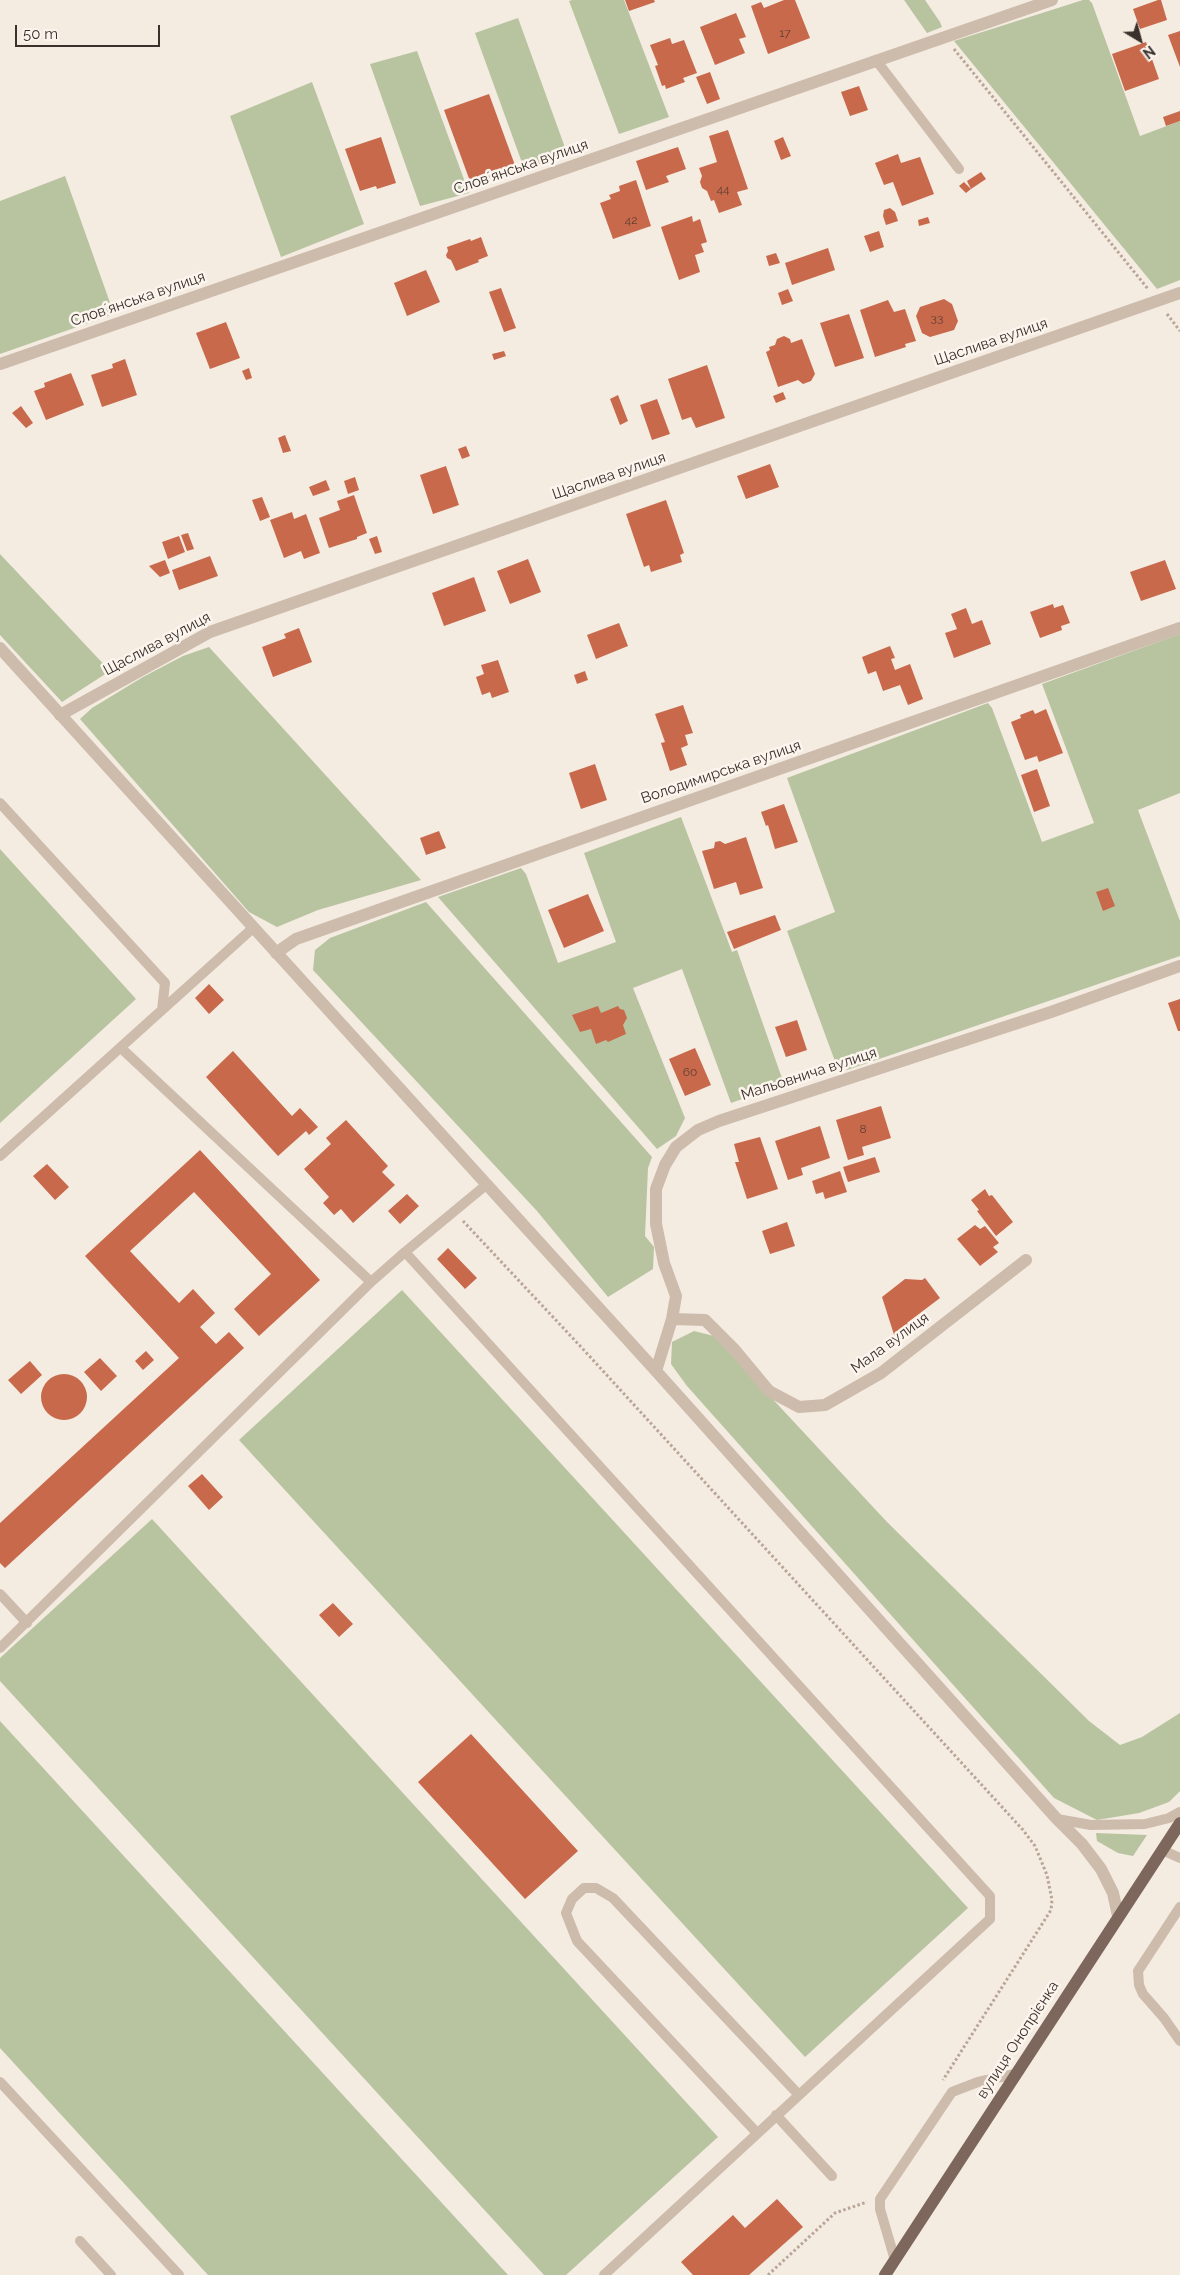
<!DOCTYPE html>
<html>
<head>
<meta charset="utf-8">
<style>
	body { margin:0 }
	#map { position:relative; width:1180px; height:2275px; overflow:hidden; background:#f4ebe1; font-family:Raleway,sans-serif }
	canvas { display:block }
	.north { position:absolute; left:1115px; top:15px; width:50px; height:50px; -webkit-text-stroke:4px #fbf5ee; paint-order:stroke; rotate:143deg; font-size:14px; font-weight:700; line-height:20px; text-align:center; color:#3b302b }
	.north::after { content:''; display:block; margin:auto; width:18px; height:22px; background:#3b302b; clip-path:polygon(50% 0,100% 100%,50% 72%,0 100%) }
	.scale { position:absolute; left:15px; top:25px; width:145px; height:22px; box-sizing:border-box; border:2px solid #3b302b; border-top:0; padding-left:6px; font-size:15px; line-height:18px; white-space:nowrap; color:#3b302b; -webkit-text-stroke:4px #fbf5ee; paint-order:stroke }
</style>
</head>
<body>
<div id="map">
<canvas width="1180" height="2275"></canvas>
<div class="north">N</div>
<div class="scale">50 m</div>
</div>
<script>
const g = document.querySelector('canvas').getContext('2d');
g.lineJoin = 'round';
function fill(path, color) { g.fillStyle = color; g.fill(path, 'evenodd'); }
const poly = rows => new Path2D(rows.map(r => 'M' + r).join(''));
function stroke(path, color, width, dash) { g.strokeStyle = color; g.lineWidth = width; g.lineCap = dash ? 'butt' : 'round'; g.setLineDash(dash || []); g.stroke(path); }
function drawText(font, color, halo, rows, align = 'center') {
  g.font = font + ' Raleway,sans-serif'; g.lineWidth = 5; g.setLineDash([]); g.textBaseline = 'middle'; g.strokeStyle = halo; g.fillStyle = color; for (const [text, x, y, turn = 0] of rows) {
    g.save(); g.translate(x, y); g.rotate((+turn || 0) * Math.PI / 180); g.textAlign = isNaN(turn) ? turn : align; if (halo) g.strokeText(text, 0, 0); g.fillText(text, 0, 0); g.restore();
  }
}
fill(poly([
	[572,0,624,0,669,117,619,134,569,1],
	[904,0,925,0,940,22,942,27,927,33],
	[1083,0,1089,0,1092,3,1140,136,1180,121,1180,280,1157,289,954,41],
	[518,18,567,153,525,171,475,33],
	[417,51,469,193,420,206,370,64],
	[312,82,364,224,281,257,230,116],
	[65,176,114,314,0,354,0,201],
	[0,554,110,671,62,702,0,635],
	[1180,634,1180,793,1138,810,1180,921,1180,956,847,1070,836,1064,787,931,835,912,787,778,988,703,992,708,1042,842,1094,823,1042,684],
	[209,647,421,880,318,910,277,927,249,912,80,719,92,708,143,677,183,656],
	[681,817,732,952,737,950,784,1084,731,1103,682,969,633,988,685,1118,676,1136,657,1149,438,897,521,868,526,874,558,963,616,942,584,853],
	[0,849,136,999,0,1123],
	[426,902,652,1157,648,1168,645,1236,654,1247,653,1269,608,1297,537,1211,313,970,315,950,330,938],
	[402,1290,968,1908,805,2057,239,1440],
	[694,1331,714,1336,887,1522,1089,1721,1120,1745,1142,1737,1180,1713,1180,1791,1169,1802,1139,1813,1097,1820,1054,1798,687,1386,671,1364,672,1342],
	[152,1519,718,2137,566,2275,544,2275,0,1681,0,1658],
	[0,1721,508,2275,208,2275,0,2048],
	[1096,1833,1147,1835,1133,1856,1118,1853,1097,1841]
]), '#b8c4a0');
fill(poly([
	[625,0,654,0,655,2,629,11],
	[784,0,795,0,810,38,768,54,751,6,761,2,764,8],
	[1158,0,1161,0,1167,20,1140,29,1133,9],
	[736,13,746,37,739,39,745,53,715,65,700,27],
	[1180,31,1180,67,1168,35],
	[670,38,672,44,684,40,697,73,683,78,685,82,666,89,665,85,662,86,655,66,658,65,650,45],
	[1146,42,1159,79,1125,91,1112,54],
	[710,72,720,99,707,104,696,77],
	[859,86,868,110,850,116,841,92],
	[489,94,516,168,471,184,444,110],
	[1180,111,1180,121,1166,126,1163,117],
	[728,130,748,189,737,192,742,205,719,213,714,200,711,201,707,191,702,188,700,182,702,176,699,168,717,162,709,136],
	[381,137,396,183,377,189,376,186,360,191,345,149],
	[783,137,791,156,781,160,774,141],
	[678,147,686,169,666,176,669,182,646,190,636,161],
	[898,154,901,163,920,157,934,194,902,206,893,182,884,185,875,163],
	[981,172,986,179,971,189,967,181],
	[636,180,651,226,613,239,600,203,611,199,609,195,620,191,619,186],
	[964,182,971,189,966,193,959,186],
	[890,208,895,212,898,221,886,225,883,216,884,210],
	[692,216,693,222,700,219,707,242,701,244,704,252,695,255,700,272,679,280,661,227],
	[928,217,930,223,919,226,918,220],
	[879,231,884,247,870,252,864,236],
	[481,237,488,256,478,260,479,262,456,271,451,260,447,258,446,255,448,251,447,247,470,239,471,241],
	[828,248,835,270,792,285,785,263],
	[776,253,780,263,769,266,766,256],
	[426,270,440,302,407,316,394,283],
	[501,288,516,328,504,332,489,292],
	[788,289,793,301,782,305,778,293],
	[944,299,952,304,958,321,954,330,930,337,922,333,916,316,920,307],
	[888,300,894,312,905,309,916,341,905,344,906,347,875,357,860,310],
	[849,314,864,358,835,367,820,323],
	[226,322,240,358,210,369,196,333],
	[784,336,790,339,791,343,802,339,815,374,811,381,803,384,798,380,778,387,766,352,770,350,769,347,775,345,777,339],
	[504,351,506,356,494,360,492,354],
	[125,359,137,395,102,407,91,375,113,368,112,364],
	[707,365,725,418,696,428,691,417,682,420,668,379],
	[249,368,252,378,246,380,242,371],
	[71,373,84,405,46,420,34,391,45,387,44,383],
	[783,392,786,399,776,403,773,396],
	[618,395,628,421,620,425,610,399],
	[657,399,670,434,652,440,640,405],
	[21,406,33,423,26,428,12,413],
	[285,435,291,451,283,453,278,438],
	[466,446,470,456,462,459,458,449],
	[770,464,779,487,746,499,737,476],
	[446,466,459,505,433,514,420,475],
	[355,477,359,490,348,494,344,481],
	[326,480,330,490,313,496,309,487],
	[354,495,367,533,357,537,357,539,329,548,319,518,340,510,337,501],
	[262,497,270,517,260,521,252,500],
	[666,500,684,553,680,555,682,562,651,572,649,565,644,567,626,514],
	[292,512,294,519,306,514,320,553,304,559,301,551,284,558,270,520],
	[188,533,194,549,187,551,181,535],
	[179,536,185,552,168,559,162,542],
	[377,536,382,552,375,554,369,539],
	[210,556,218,576,179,590,172,570],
	[528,559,541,592,510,604,497,571],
	[165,560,170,573,160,577,149,566],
	[1165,560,1176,589,1141,601,1130,572],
	[474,577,486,611,444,626,432,593],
	[1053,604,1054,608,1063,605,1070,623,1061,626,1062,630,1040,638,1030,612],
	[966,608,972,624,982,620,991,644,954,658,945,633,957,629,951,614],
	[619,623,628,646,596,659,587,635],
	[299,628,312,662,273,677,262,647,286,638,284,634],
	[890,646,895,658,891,659,895,670,910,664,923,699,908,705,900,685,883,691,876,671,868,674,862,657],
	[498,660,509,692,492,698,490,692,482,695,476,677,484,674,481,665],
	[585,671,588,680,577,684,574,675],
	[683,705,693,733,685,735,688,745,681,748,687,765,670,771,661,743,665,742,655,714],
	[1046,709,1063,753,1039,762,1037,756,1025,760,1011,722,1021,718,1020,715,1033,710,1035,714],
	[595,764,607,800,581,809,569,773],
	[1037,769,1050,806,1034,812,1021,775],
	[784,804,798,842,775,849,768,825,766,826,761,812],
	[439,831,446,848,426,855,420,838],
	[746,837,763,888,740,895,736,882,714,889,702,851,714,848,715,842,720,841,725,844],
	[1108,888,1115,906,1103,911,1096,892],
	[588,894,604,931,564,948,548,910],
	[775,915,781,930,734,949,727,932],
	[209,984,224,1000,209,1014,195,998],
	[1180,999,1180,1031,1178,1031,1168,1003],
	[598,1006,601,1013,618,1006,620,1009,624,1010,627,1018,623,1025,626,1034,608,1042,606,1040,596,1044,591,1029,580,1032,572,1015],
	[797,1020,807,1050,786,1057,775,1027],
	[695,1048,711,1085,685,1096,669,1059],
	[233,1051,292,1116,300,1108,318,1127,309,1135,306,1131,278,1156,206,1077],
	[881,1106,891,1138,862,1147,864,1155,848,1160,836,1120],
	[346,1120,388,1166,382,1172,395,1185,353,1223,341,1209,334,1215,323,1203,329,1197,304,1169,331,1144,326,1138],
	[820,1126,830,1158,801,1168,803,1175,788,1180,775,1141],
	[760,1137,778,1189,747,1199,735,1162,739,1162,734,1144],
	[200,1150,320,1280,259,1336,234,1309,271,1274,194,1192,130,1251,179,1303,193,1289,215,1313,200,1327,216,1344,229,1332,244,1348,5,1568,0,1563,0,1523,179,1358,85,1256],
	[875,1157,880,1172,848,1182,843,1167],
	[47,1164,69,1187,55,1200,33,1176],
	[840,1171,847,1192,825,1199,823,1192,816,1194,812,1181],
	[985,1189,989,1196,992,1195,1013,1222,996,1236,977,1211,979,1210,971,1200],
	[407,1194,419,1206,400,1224,388,1211],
	[787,1222,795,1246,770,1254,762,1231],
	[975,1225,980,1229,985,1226,999,1243,993,1247,998,1252,980,1266,957,1239],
	[448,1248,477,1278,465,1289,437,1259],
	[925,1278,940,1298,907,1323,911,1330,896,1341,882,1297,905,1279,922,1280],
	[146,1351,154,1360,143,1370,135,1361],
	[100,1358,117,1376,101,1391,84,1372],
	[30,1361,42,1375,21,1394,8,1380],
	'41 1397a23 23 0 1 1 46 0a23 23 0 1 1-46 0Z',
	[202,1474,223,1497,209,1510,188,1486],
	[333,1603,353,1624,339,1637,319,1615],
	[471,1734,578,1851,525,1899,418,1782],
	[777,2199,803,2227,749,2275,693,2275,681,2262,733,2215,745,2228]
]), '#c8694b');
stroke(poly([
	[954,49,1148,289],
	[1167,314,1180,331],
	[463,1221,582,1348,1023,1830,1035,1846,1047,1875,1052,1900,1051,1910,943,2080],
	[768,2275,835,2213,867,2202]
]), '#b9a596', 3, [2.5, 2.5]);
stroke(poly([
	[876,60,959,169],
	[0,803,165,983,162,1010,0,1156],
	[162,1010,253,928],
	[121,1048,371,1282],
	[405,1252,486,1185],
	[0,1594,27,1623],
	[0,1648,371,1282,405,1252,990,1896,990,1919,604,2275],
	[1057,1819,1091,1825,1145,1824,1169,1818,1180,1812],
	[1162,1850,1180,1858],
	[1180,1907,1138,1971,1139,1985,1143,1994,1164,2018,1180,2041],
	[0,2082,179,2275],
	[776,2115,832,2176],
	[757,2133,577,1941,566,1913,572,1899,584,1888,596,1888,613,1898,799,2095],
	[80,2241,111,2275],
	[895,2260,880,2209,880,2199,952,2092,978,2082,1015,2074]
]), '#cdbbac', 10);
stroke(poly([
	[0,364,1052,0],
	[0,648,656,1371,1056,1818,1082,1844,1101,1869,1113,1893,1118,1916],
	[60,715,210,632,1180,293],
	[276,953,296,939,1180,628],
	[672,1319,705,1320,735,1350,769,1391,799,1407,825,1405,881,1373,1026,1260],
	[656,1371,672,1319,676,1296,664,1263,656,1224,656,1189,665,1165,676,1147,698,1130,719,1121,1051,1012,1180,966]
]), '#cdbbac', 12);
stroke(poly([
	[885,2275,1180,1823]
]), '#7d675c', 12);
drawText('12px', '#5e3e33', null, [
	["17",785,33],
	["44",723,189],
	["42",631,220],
	["33",937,318],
	["60",690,1072],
	["8",863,1129]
]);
drawText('15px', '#3b302b', '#fbf5ee', [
	["Словʼянська вулиця",521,167,-19],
	["Словʼянська вулиця",138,299,-19],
	["Щаслива вулиця",991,342,-19],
	["Щаслива вулиця",609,476,-19],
	["Щаслива вулиця",157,644,-28],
	["Володимирська вулиця",721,772,-19],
	["Мальовнича вулиця",809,1074,-18],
	["Мала вулиця",890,1343,-36],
	["вулиця Онопрієнка",1018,2040,-57]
]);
</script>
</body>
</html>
